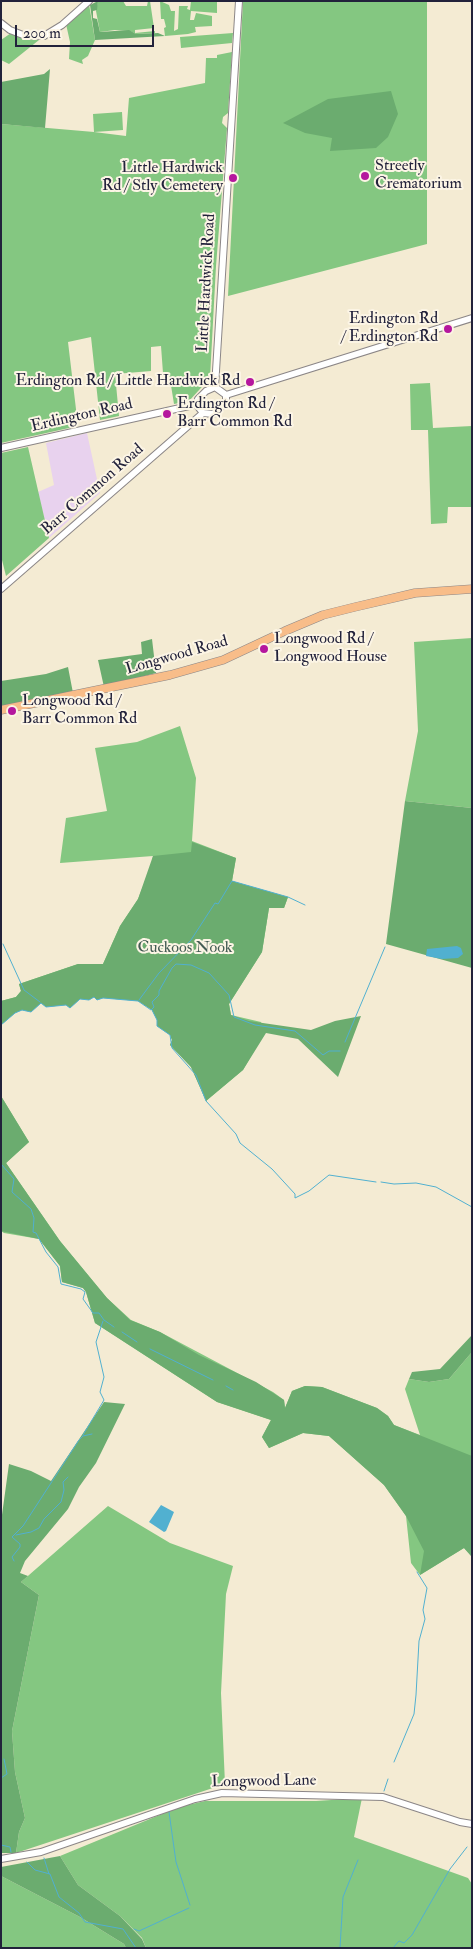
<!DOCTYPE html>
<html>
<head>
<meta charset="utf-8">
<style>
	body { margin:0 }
	#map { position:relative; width:473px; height:1949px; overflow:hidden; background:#f4ebd3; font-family:"IM FELL Double Pica",serif }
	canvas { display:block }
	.frame { position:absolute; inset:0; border:2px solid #22223b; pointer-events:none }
	.scale { position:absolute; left:15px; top:25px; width:139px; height:22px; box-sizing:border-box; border:2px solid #22223b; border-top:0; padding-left:6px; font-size:15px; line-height:18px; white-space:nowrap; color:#22223b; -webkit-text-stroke:4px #fcf5e5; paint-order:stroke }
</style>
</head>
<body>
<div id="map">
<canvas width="473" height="1949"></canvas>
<div class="frame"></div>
<div class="scale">200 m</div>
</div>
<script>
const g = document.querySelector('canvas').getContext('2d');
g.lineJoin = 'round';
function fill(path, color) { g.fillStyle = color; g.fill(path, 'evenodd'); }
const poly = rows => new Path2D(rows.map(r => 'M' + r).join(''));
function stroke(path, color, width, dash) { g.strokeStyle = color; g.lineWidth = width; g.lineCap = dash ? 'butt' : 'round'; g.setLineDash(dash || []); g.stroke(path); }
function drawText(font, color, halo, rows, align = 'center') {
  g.font = font + ' "IM FELL Double Pica",serif'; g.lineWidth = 4; g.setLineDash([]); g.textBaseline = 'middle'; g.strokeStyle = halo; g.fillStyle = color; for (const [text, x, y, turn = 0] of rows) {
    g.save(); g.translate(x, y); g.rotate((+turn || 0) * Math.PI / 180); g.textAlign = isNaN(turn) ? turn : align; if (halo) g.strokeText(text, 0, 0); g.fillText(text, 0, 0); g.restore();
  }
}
fill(poly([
	[87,433,100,493,49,538,38,492,54,485,46,443]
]), '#e8d2ee');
fill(poly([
	[98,1,123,1,126,6,147,6,148,1,150,1,154,28,135,30,135,33,155,31,155,33,136,34,130,31,115,30,100,32,96,11],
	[160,1,169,5,171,11,175,11,174,31,178,29,179,6,188,6,187,9,190,10,191,1,217,1,217,13,191,11,190,20,194,20,196,13,212,16,212,26,195,27,196,32,188,34,165,36,164,28,166,27,164,19,161,19],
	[243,1,427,1,427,244,228,296],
	[89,4,95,40,88,56,82,60,83,64,69,59,70,42,66,24],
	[11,33,26,39,39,40,9,64,1,60,1,40],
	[233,33,232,43,181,48,180,37],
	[232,52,228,113,223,117,222,123,227,128,216,266,210,378,189,401,174,404,169,373,163,373,161,346,151,347,151,371,115,374,119,416,100,420,91,337,68,342,78,426,1,443,1,124,94,132,93,114,122,112,123,130,94,132,126,136,129,98,205,83,206,58,217,58,217,55],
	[430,383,433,428,472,426,472,507,448,507,447,523,431,524,428,430,411,430,410,384],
	[28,447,49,538,6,576,1,556,1,453],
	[472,638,472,808,405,801,418,731,414,642],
	[180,726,196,778,192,841,236,858,232,881,288,897,284,908,269,908,262,952,229,1004,231,1015,261,1022,265,1032,243,1070,206,1101,191,1067,170,1045,172,1040,170,1035,157,1026,157,1020,152,1010,138,1001,103,998,97,1000,94,997,89,1000,80,999,70,1008,66,1005,46,1007,41,1003,31,1012,22,1010,15,1013,1,1025,1,1001,16,997,21,991,19,984,78,964,103,964,120,926,138,899,151,866,153,856,60,863,66,818,107,811,95,748,137,742],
	[1,1096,29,1142,6,1163,60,1241,107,1298,131,1320,160,1332,273,1392,284,1400,285,1408,292,1391,305,1386,322,1387,377,1408,388,1416,394,1425,420,1435,405,1389,409,1379,429,1382,449,1379,472,1352,472,1557,464,1548,420,1575,411,1563,406,1516,384,1485,329,1436,303,1433,269,1448,262,1437,271,1420,217,1402,95,1323,86,1292,83,1288,62,1282,60,1266,39,1239,4,1233,1,1231],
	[108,1506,170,1543,233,1566,226,1594,221,1693,225,1784,16,1853,19,1832,25,1818,15,1772,12,1731,39,1595,21,1582],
	[362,1798,354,1837,468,1878,472,1884,472,1948,146,1948,142,1938,120,1916,78,1885,60,1856,179,1807,205,1801,316,1801],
	[1,1876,80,1917,124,1944,126,1948,1,1948]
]), '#84c781');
fill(poly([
	[98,1,97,10,93,11,93,18,97,19,100,32,129,30,136,34,158,33,165,36,95,40,90,5],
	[50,69,45,128,1,124,1,82,44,74],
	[391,91,398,114,388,137,376,148,330,151,332,138,305,133,283,123,328,99],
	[152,639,156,673,104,687,98,660,142,654,141,642],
	[68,667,73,693,1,706,1,681,46,674],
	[405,801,472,808,472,968,386,944],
	[192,842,236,858,232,881,288,897,284,908,269,908,262,952,229,1004,231,1015,249,1021,311,1030,335,1021,361,1016,338,1077,298,1039,266,1033,243,1070,206,1101,191,1067,170,1045,172,1040,170,1035,157,1026,157,1020,152,1010,138,1001,103,998,97,1000,94,997,89,1000,80,999,70,1008,66,1005,46,1007,41,1003,31,1012,22,1010,15,1013,1,1025,1,1001,16,997,21,991,19,984,78,964,103,964,120,926,138,899,153,856,191,852],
	[1,1096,29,1142,6,1163,60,1241,107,1298,130,1320,160,1332,199,1355,256,1382,284,1400,285,1408,292,1391,305,1386,322,1387,377,1408,388,1416,394,1425,472,1456,472,1557,464,1548,420,1575,424,1551,406,1516,384,1485,329,1436,303,1433,269,1448,262,1437,271,1420,217,1402,95,1323,86,1292,83,1288,62,1282,60,1266,39,1239,1,1231],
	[472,1335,472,1352,449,1379,429,1382,409,1379,412,1372,440,1369],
	[104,1402,125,1404,96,1463,79,1487,68,1509,25,1561,20,1573,28,1576,21,1582,39,1595,12,1731,15,1772,25,1818,19,1832,16,1853,1,1853,1,1522,9,1464,31,1471,51,1481],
	[60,1856,78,1885,120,1916,142,1939,146,1948,126,1948,124,1944,80,1917,1,1876,1,1867]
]), '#6bac6f');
fill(poly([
	[457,946,461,948,463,954,458,958,442,959,426,956,427,949],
	[161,1505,174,1512,166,1531,164,1532,149,1522]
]), '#51b0d0');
stroke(poly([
	[3,944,24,990,40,1002],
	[139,1000,159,973,191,940,215,903,218,904,232,881,288,897,305,905],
	[152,1010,157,1020,157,1026,170,1035,172,1048,196,1075,206,1101,236,1134,240,1143,272,1169,295,1194,295,1198,309,1191,329,1175,376,1182],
	[1,1025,15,1013,22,1010,31,1012,41,1003,46,1007,66,1005,70,1008,80,999,89,1000,94,997,97,1000,103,998,138,1001,151,1010,154,1007,152,1002,159,995,159,991,172,968,176,964,191,965,209,973,229,995,234,1017,255,1025,295,1031,323,1055,329,1051,340,1051],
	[345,1042,385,947],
	[1,1164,14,1179,12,1192,31,1209,34,1218,33,1232,36,1233,46,1252,58,1267,61,1284,81,1289,85,1292,83,1299,93,1313,99,1313,104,1320,114,1327],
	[381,1182,394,1184,416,1183,436,1187,472,1207],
	[122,1332,137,1342],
	[150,1349,213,1380],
	[226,1386,233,1390],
	[83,1435,104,1400,100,1392,104,1377,96,1342,103,1321],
	[16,1535,31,1532,39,1528,44,1519,61,1502,64,1490,63,1482,68,1477],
	[14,1561,12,1557,20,1547,20,1544,12,1537,23,1526,79,1440,83,1436,92,1434],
	[394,1762,414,1714,416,1695,419,1641,425,1619,423,1610,427,1588,417,1572],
	[1,1778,7,1774,4,1759],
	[384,1791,388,1779],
	[169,1812,176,1862,190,1905],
	[1,1845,10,1847,11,1852],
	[44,1858,49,1874],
	[27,1862,35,1870,50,1874,59,1897,79,1913,85,1922,123,1929,136,1948],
	[134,1929,139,1931,189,1908],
	[340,1948,343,1897,358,1860],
	[393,1948,399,1941,404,1943,412,1935,450,1869,467,1847]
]), '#51b0d0', 1);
const minor = poly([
	[1,23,10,30,23,35,44,36,62,25,89,1],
	[215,387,239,1],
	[215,387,226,395,226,403,213,414,203,413,199,408,198,399,206,391,215,387],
	[226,395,472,318],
	[1,448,198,404],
	[1,589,203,413],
	[1,1859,41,1852,195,1799,222,1793,383,1797,460,1822,472,1824]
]);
const major = poly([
	[1,710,170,675,223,660,285,631,323,615,355,607,415,593,472,589]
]);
stroke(minor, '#8b8687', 8);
stroke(major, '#8b8687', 9);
stroke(minor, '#fff', 6);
stroke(major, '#f8bd89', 8);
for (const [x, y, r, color] of [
	[365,176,5,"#b5179e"],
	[233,178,5,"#b5179e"],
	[448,329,5,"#b5179e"],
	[250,382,5,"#b5179e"],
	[167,414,5,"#b5179e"],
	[264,649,5,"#b5179e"],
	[12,711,5,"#b5179e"]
]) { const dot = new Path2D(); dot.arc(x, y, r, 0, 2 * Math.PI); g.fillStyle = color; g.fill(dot); stroke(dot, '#fcf5e5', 2); }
drawText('16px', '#22223b', '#fcf5e5', [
	["Streetly",375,167],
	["Crematorium",375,185],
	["Little Hardwick",223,169,"right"],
	["Rd / Stly Cemetery",223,187,"right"],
	["Erdington Rd",438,320,"right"],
	["/ Erdington Rd",438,338,"right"],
	["Erdington Rd / Little Hardwick Rd",240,382,"right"],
	["Erdington Rd /",177,405],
	["Barr Common Rd",177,423],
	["Longwood Rd /",274,640],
	["Longwood House",274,658],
	["Longwood Rd /",22,702],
	["Barr Common Rd",22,720]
], 'left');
drawText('16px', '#22223b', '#fcf5e5', [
	["Little Hardwick Road",207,283,-87],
	["Erdington Road",82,416,-13],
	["Barr Common Road",93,490,-41],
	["Longwood Road",177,656,-16],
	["Longwood Lane",264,1782,-1]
]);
drawText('16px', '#445c54', '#fcf5e5', [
	["Cuckoos Nook",185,949]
]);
</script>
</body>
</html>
